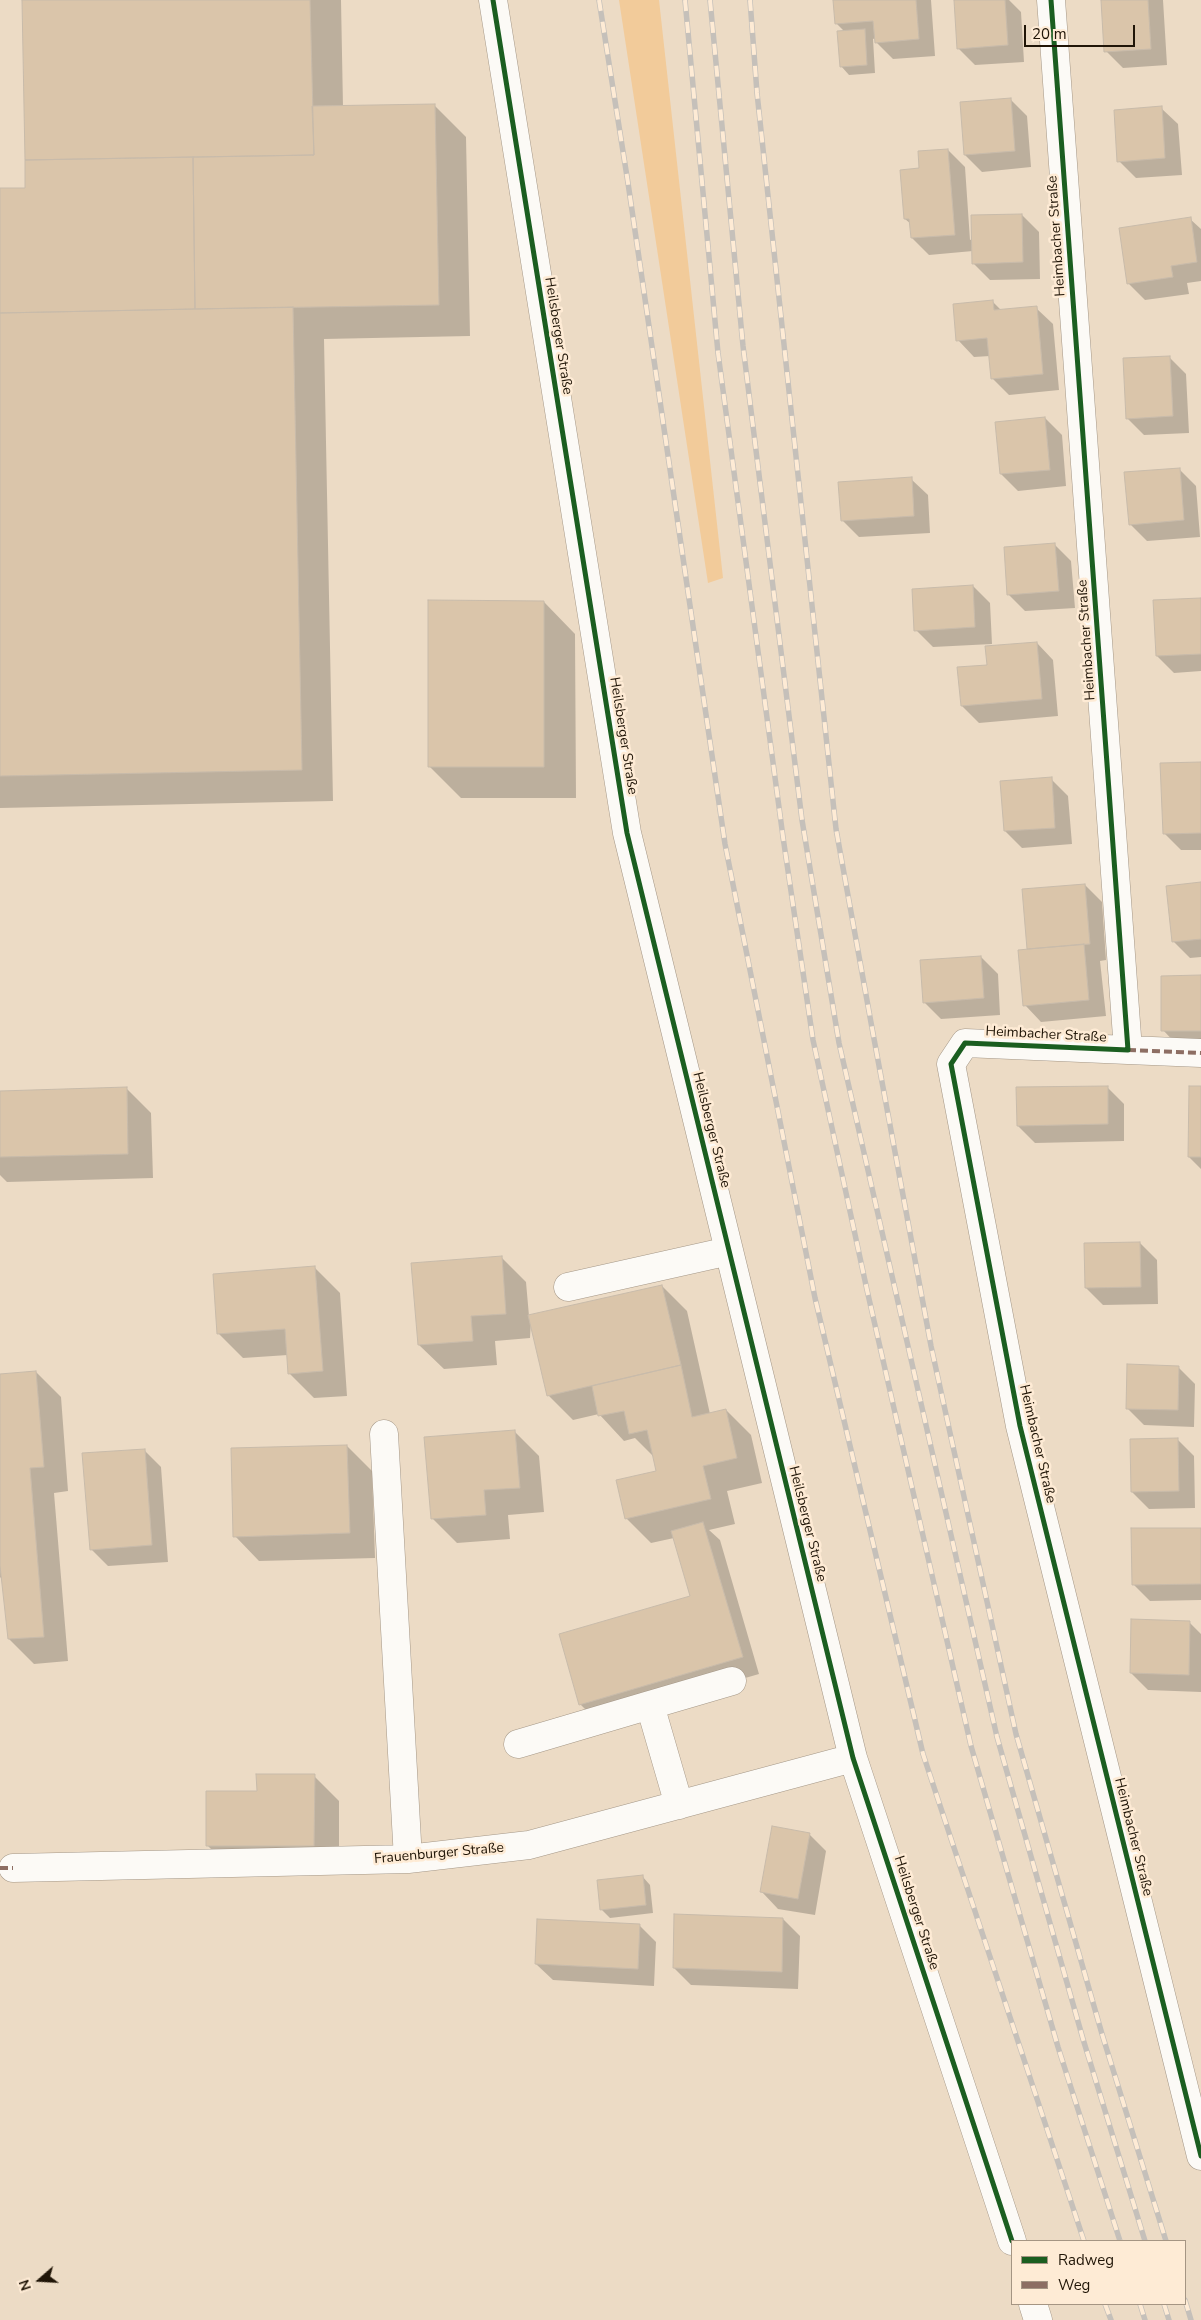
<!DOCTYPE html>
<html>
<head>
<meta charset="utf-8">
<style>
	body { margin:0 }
	#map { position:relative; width:1201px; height:2320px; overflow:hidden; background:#ecdbc5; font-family:"Nunito Sans",sans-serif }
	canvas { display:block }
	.legend { position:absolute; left:1011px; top:2240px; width:175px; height:65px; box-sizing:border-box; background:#feebd5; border:1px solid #a59583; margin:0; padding:6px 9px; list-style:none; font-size:15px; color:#201507 }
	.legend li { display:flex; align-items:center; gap:10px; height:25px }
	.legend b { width:25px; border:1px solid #a59583 }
	.north { position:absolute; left:15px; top:2255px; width:50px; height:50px; -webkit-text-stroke:4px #feebd5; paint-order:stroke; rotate:251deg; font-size:14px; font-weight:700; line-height:20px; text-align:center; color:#201507 }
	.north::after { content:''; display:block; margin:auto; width:18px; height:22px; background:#201507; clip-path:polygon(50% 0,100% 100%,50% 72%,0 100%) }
	.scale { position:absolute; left:1024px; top:25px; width:111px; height:22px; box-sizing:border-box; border:2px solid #201507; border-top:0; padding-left:6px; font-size:15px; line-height:18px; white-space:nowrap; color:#201507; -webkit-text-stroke:4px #feebd5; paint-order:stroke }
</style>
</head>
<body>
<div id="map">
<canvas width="1201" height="2320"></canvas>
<ul class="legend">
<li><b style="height:6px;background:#1b5e20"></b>Radweg</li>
<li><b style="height:6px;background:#8d6e63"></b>Weg</li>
</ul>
<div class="north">N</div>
<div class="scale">20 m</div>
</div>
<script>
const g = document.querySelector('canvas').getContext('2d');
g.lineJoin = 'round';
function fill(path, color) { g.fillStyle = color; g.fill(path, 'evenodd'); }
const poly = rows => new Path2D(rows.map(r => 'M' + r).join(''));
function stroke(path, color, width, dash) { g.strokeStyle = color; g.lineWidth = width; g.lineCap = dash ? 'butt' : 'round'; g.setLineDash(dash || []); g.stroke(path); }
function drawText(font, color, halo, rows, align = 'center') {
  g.font = font + ' "Nunito Sans",sans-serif'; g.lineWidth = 5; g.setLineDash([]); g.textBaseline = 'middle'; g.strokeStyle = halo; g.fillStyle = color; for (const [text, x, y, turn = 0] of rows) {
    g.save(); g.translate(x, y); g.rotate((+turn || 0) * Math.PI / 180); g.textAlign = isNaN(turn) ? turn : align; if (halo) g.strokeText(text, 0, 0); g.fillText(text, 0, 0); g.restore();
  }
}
fill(poly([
	[619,0,659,0,723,578,708,583]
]), '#f2cb9a');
fill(poly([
	[23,0,341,0,343,107,434,105,466,137,470,336,324,339,333,801,0,808,0,190,26,189],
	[834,0,931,0,935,56,893,59,876,42,876,38,873,39,875,73,849,75,841,66,845,32,836,23],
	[955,0,1009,0,1021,12,1024,62,975,65,958,48],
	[1102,0,1163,0,1167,65,1123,68,1106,51],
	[1010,99,1027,116,1031,167,982,172,965,155],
	[1161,108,1178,124,1182,175,1136,178,1119,161],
	[948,150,965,167,970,240,1022,215,1039,232,1040,279,990,280,973,263,973,251,929,255,912,238,911,224,905,219,921,170],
	[1190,219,1201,229,1201,281,1187,283,1189,294,1145,300,1128,283],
	[993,302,1002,311,1036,308,1053,324,1059,390,1009,395,992,378,990,356,974,357,958,340],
	[1169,357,1186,374,1189,433,1144,435,1127,418],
	[1045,418,1062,435,1066,486,1018,491,1001,474],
	[1179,469,1196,486,1200,537,1147,541,1130,524],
	[911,479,928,495,930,533,859,537,842,520],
	[1054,544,1071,561,1075,608,1025,611,1008,594],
	[973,586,990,603,992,644,933,647,916,630],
	[1201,599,1201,671,1174,673,1157,656],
	[544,602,575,634,576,798,461,798,429,766],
	[1037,643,1053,660,1058,716,979,723,962,706,988,666],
	[1201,763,1201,850,1181,850,1164,833],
	[1051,779,1068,796,1072,844,1022,848,1005,831],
	[1201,883,1201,957,1190,958,1173,941],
	[1085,885,1102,902,1106,960,1100,961,1106,1016,1041,1022,1025,1005,1029,950,1023,890],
	[981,957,998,974,1000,1015,941,1019,924,1002],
	[1201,976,1201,1047,1179,1047,1163,1030],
	[1107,1087,1124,1104,1124,1141,1035,1143,1018,1126],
	[126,1088,151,1113,153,1178,7,1182,0,1175,0,1092],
	[1201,1088,1201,1169,1189,1157],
	[1140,1243,1157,1260,1158,1304,1103,1305,1086,1288],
	[501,1257,526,1282,529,1316,662,1286,687,1311,710,1414,726,1410,751,1435,762,1483,727,1491,735,1524,709,1530,720,1540,759,1674,597,1721,580,1704,691,1597,674,1538,651,1543,626,1518,658,1472,654,1457,635,1438,624,1441,599,1414,573,1420,548,1395,531,1320,530,1338,495,1341,497,1365,444,1369,419,1345],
	[315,1268,340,1293,347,1396,314,1398,289,1373,288,1355,243,1358,218,1333],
	[1178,1367,1195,1384,1194,1427,1144,1425,1127,1408],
	[36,1372,61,1397,68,1491,54,1493,68,1661,34,1664,9,1639,4,1581,0,1577,0,1375],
	[514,1431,539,1456,544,1512,508,1515,510,1539,457,1543,432,1518],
	[1177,1439,1194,1456,1195,1508,1149,1509,1132,1492],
	[347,1446,372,1471,375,1558,259,1561,235,1536],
	[144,1450,161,1467,168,1562,108,1566,91,1549],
	[1201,1529,1201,1600,1150,1601,1133,1584],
	[1189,1622,1201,1634,1201,1692,1148,1690,1131,1673],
	[314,1776,339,1801,339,1870,232,1870,207,1845],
	[809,1834,826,1851,815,1915,778,1909,762,1892],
	[642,1876,650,1885,653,1913,610,1918,602,1910],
	[783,1919,800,1936,798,1989,691,1985,674,1968],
	[639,1925,656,1942,654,1986,553,1980,536,1964]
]), '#0003');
const building = poly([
	[22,0,310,0,314,155,25,160,22,0],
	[833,0,916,0,919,39,875,43,873,21,835,24,833,0],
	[954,0,1005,0,1008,45,957,49,954,0],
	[1101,0,1148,0,1151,49,1104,52,1101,0],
	[865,29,867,65,840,67,837,31,865,29],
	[1011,98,1015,151,964,155,960,102,1011,98],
	[435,104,439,305,195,309,193,157,314,155,312,106,435,104],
	[1162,106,1165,158,1117,162,1114,110,1162,106],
	[948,149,955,235,911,238,909,219,904,219,900,170,919,168,918,151,948,149],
	[193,157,195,309,0,313,0,188,25,188,25,160,193,157],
	[1022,214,1023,262,972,264,971,215,1022,214],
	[1191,217,1197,262,1171,266,1173,277,1127,284,1119,228,1191,217],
	[993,300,994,310,1037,306,1043,374,991,379,987,338,956,341,953,304,993,300],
	[293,307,302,770,0,776,0,313,293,307],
	[1170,356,1173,416,1126,419,1123,358,1170,356],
	[1045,417,1050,470,1000,474,995,422,1045,417],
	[1180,468,1184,520,1129,525,1124,472,1180,468],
	[912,477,914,516,841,521,838,482,912,477],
	[1055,543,1059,591,1007,595,1004,547,1055,543],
	[973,585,975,627,914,631,912,589,973,585],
	[1201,598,1201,654,1156,656,1153,600,1201,598],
	[428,600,544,601,544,767,428,767,428,600],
	[1037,642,1042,699,961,706,957,667,987,665,985,646,1037,642],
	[1201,762,1201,833,1163,834,1160,763,1201,762],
	[1052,777,1055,828,1004,831,1000,781,1052,777],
	[1201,882,1201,939,1172,942,1166,886,1201,882],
	[1085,884,1090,944,1027,949,1022,889,1085,884],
	[1084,944,1089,1000,1023,1006,1018,950,1084,944],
	[981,956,984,998,923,1003,920,960,981,956],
	[1201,975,1201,1031,1161,1031,1161,976,1201,975],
	[1108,1086,1108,1124,1017,1126,1016,1087,1108,1086],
	[1189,1086,1201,1086,1201,1157,1188,1157,1189,1086],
	[127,1087,128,1154,0,1157,0,1091,127,1087],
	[1140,1242,1141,1287,1085,1288,1084,1243,1140,1242],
	[502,1256,506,1314,471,1316,473,1341,418,1345,411,1263,502,1256],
	[315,1266,323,1371,288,1374,285,1329,217,1334,213,1274,315,1266],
	[662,1285,681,1365,547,1396,528,1315,662,1285],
	[1127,1364,1179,1366,1178,1410,1126,1409,1127,1364],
	[681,1365,692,1417,726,1409,737,1458,703,1466,711,1499,625,1519,616,1480,656,1471,647,1430,629,1434,624,1411,598,1416,592,1386,681,1365],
	[36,1371,44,1467,30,1468,44,1637,8,1639,0,1566,0,1374,36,1371],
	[515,1430,520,1488,484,1490,486,1515,431,1519,424,1437,515,1430],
	[1178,1438,1179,1491,1131,1492,1130,1439,1178,1438],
	[347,1445,350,1533,233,1537,231,1448,347,1445],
	[145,1449,152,1545,90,1550,82,1453,145,1449],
	[703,1522,743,1657,579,1705,559,1634,690,1596,671,1531,703,1522],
	[1131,1528,1201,1528,1201,1584,1132,1585,1131,1528],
	[1131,1619,1190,1621,1189,1675,1130,1673,1131,1619],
	[256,1774,315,1774,314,1846,206,1846,206,1791,257,1791,256,1774],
	[772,1826,810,1833,798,1899,760,1892,772,1826],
	[643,1875,646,1905,600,1910,597,1880,643,1875],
	[674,1914,783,1918,782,1972,673,1968,674,1914],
	[537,1919,640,1924,638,1969,535,1964,537,1919]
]);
fill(building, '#dac5aa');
stroke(building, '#c8bbaa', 1);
const minor = poly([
	[493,0,627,833,853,1758,1012,2241],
	[1051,0,1128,1050,965,1043,951,1064,1020,1426,1201,2156],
	[1128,1050,1201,1053],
	[568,1287,729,1251],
	[384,1434,408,1859],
	[650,1705,732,1681],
	[518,1744,650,1705,679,1805],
	[13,1868,408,1859,529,1845,853,1758],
	[1033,2304,1038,2320]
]);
stroke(minor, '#a49787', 29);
stroke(minor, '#fcfaf6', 28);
const rail = poly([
	[599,0,628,183,725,844,815,1298,923,1754,1084,2241],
	[685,0,718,353,783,837,813,1040,867,1290,971,1746,1058,2047,1120,2241],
	[710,0,743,346,802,820,839,1043,997,1737,1083,2039,1145,2241],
	[750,0,757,93,836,829,872,1028,931,1346,1016,1734,1102,2034,1166,2241],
	[1185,2300,1191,2320],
	[1105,2304,1111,2320],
	[1140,2304,1145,2320],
	[1164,2304,1169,2320]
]);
stroke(rail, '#c5c0ba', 5.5);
stroke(rail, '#feebd5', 4, [11]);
stroke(poly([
	[1128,1050,1201,1053],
	[0,1868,13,1868]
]), '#8d6e63', 4, [8, 4]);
stroke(poly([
	[493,0,627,833,853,1758,1012,2241],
	[1051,0,1128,1050,965,1043,951,1064,1020,1426,1201,2156]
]), '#1b5e20', 5);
drawText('14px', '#201507', '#feebd5', [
	["Heimbacher Straße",1057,236,-94],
	["Heilsberger Straße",558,336,81],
	["Heimbacher Straße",1087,640,-94],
	["Heilsberger Straße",623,736,81],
	["Heimbacher Straße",1046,1035,3],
	["Heilsberger Straße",711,1130,76],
	["Heimbacher Straße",1037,1444,77],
	["Heilsberger Straße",807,1524,76],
	["Heimbacher Straße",1133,1837,76],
	["Frauenburger Straße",439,1854,-5],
	["Heilsberger Straße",916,1913,72]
]);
</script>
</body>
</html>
